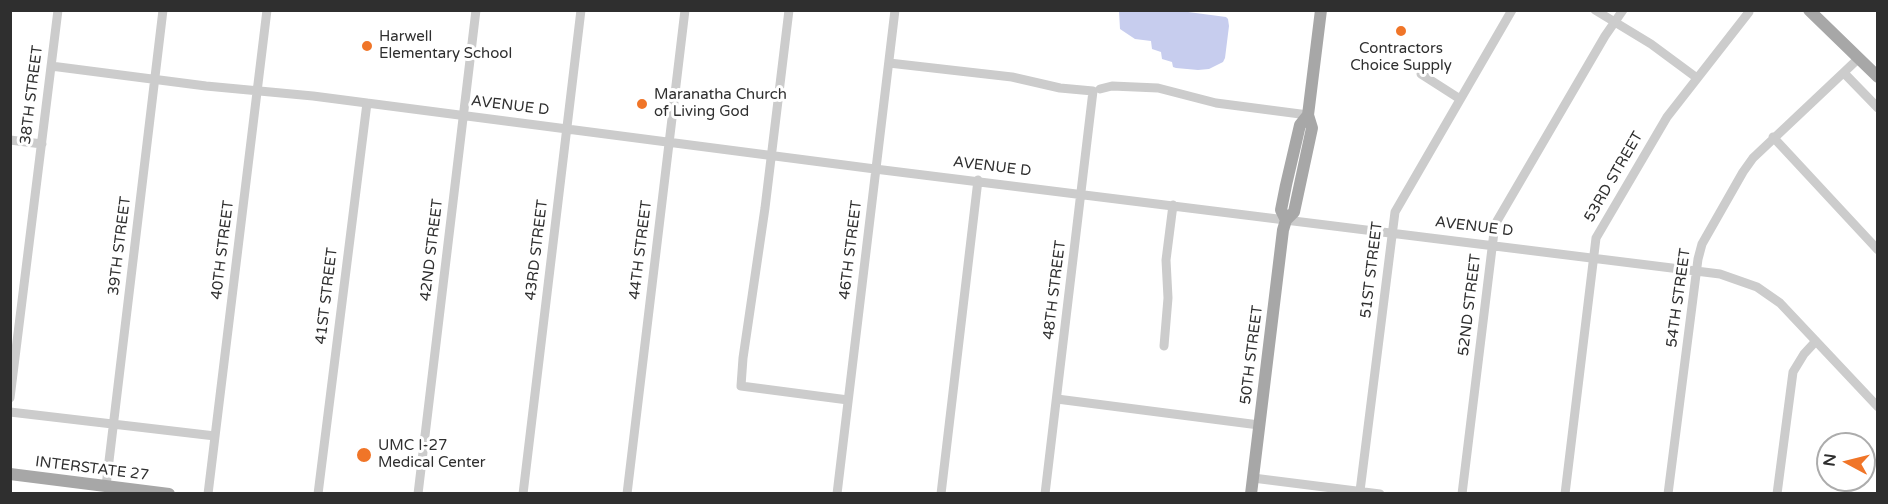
<!DOCTYPE html>
<html>
<head>
<meta charset="utf-8">
<style>
	body { margin:0 }
	#map { position:relative; width:1888px; height:504px; overflow:hidden; background:#fff; font-family:"Varela Round",sans-serif }
	canvas { display:block }
	.frame { position:absolute; inset:0; border:12px solid #2f2f2f; pointer-events:none }
	.north { position:absolute; left:1816px; top:432px; width:60px; height:60px; box-sizing:border-box; background:#fff; border:2px solid #acacac; border-radius:50%; rotate:277deg; font-size:16px; font-weight:700; line-height:24px; text-align:center; color:#2f2f2f }
	.north::after { content:''; display:block; margin:auto; width:21px; height:27px; background:#f07528; clip-path:polygon(50% 0,100% 100%,50% 72%,0 100%) }
</style>
</head>
<body>
<div id="map">
<canvas width="1888" height="504"></canvas>
<div class="frame"></div>
<div class="north">N</div>
</div>
<script>
const g = document.querySelector('canvas').getContext('2d');
g.lineJoin = 'round';
function fill(path, color) { g.fillStyle = color; g.fill(path, 'evenodd'); }
const poly = rows => new Path2D(rows.map(r => 'M' + r).join(''));
function stroke(path, color, width, dash) { g.strokeStyle = color; g.lineWidth = width; g.lineCap = dash ? 'butt' : 'round'; g.setLineDash(dash || []); g.stroke(path); }
function drawText(font, color, halo, rows, align = 'center') {
  g.font = font + ' "Varela Round",sans-serif'; g.lineWidth = 6; g.setLineDash([]); g.textBaseline = 'middle'; g.strokeStyle = halo; g.fillStyle = color; for (const [text, x, y, turn = 0] of rows) {
    g.save(); g.translate(x, y); g.rotate((+turn || 0) * Math.PI / 180); g.textAlign = isNaN(turn) ? turn : align; if (halo) g.strokeText(text, 0, 0); g.fillText(text, 0, 0); g.restore();
  }
}
fill(poly([
	[1119,11,1173,10,1226,17,1228,19,1229,26,1225,58,1223,62,1209,69,1198,70,1176,68,1173,67,1172,62,1162,59,1161,52,1152,49,1151,41,1135,39,1120,29]
]), '#c7cdee');
stroke(poly([
	[789,10,765,208,743,358,741,386,848,400],
	[1595,10,1651,44,1697,78],
	[889,63,1012,77,1060,88,1093,91,1045,494],
	[51,66,206,86,313,96,875,169,1720,274,1757,287,1780,303,1878,407],
	[1844,73,1878,108],
	[1421,74,1460,99],
	[1100,89,1112,86,1158,88,1216,103,1308,115],
	[1773,137,1878,250],
	[10,140,42,144],
	[1164,346,1168,298,1166,260,1173,205],
	[10,398,58,10],
	[1057,399,1259,425],
	[10,412,215,436],
	[1253,478,1380,494],
	[106,486,163,10],
	[1360,491,1395,212,1512,10],
	[208,494,267,10],
	[318,494,367,103],
	[418,494,476,10],
	[523,494,581,10],
	[627,494,685,10],
	[837,494,895,10],
	[941,494,978,180],
	[1462,494,1494,232,1497,221,1605,36,1623,10],
	[1565,494,1596,238,1667,117,1749,12],
	[1668,494,1698,259,1702,244,1743,172,1753,158,1859,58],
	[1777,494,1793,372,1804,354,1816,341]
]), '#ccc', 9);
stroke(poly([
	[1809,10,1878,77],
	[1286,220,1281,210,1286,185,1300,125,1308,115],
	[10,474,169,494],
	[1251,494,1283,230,1286,220,1294,212,1312,128,1308,115,1321,10]
]), '#a7a7a7', 12);
for (const [x, y, r, color] of [
	[1401,31,6,"#f07528"],
	[367,46,6,"#f07528"],
	[642,104,6,"#f07528"],
	[364,455,8,"#f07528"]
]) { const dot = new Path2D(); dot.arc(x, y, r, 0, 2 * Math.PI); g.fillStyle = color; g.fill(dot); stroke(dot, '#fff', 2); }
drawText('15px', '#2f2f2f', '#fff', [
	["Harwell",379,37],
	["Elementary School",379,54],
	["Contractors",1401,49,"center"],
	["Choice Supply",1401,66,"center"],
	["Maranatha Church",654,95],
	["of Living God",654,112],
	["UMC I-27",378,446],
	["Medical Center",378,463]
], 'left');
drawText('15px', '#2f2f2f', '#fff', [
	["38TH STREET",32,95,-83],
	["AVENUE D",510,106,7],
	["AVENUE D",992,167,7],
	["53RD STREET",1614,177,-60],
	["AVENUE D",1474,227,7],
	["39TH STREET",120,246,-83],
	["40TH STREET",223,250,-83],
	["42ND STREET",432,250,-83],
	["43RD STREET",537,250,-83],
	["44TH STREET",641,250,-83],
	["46TH STREET",851,250,-83],
	["51ST STREET",1372,270,-83],
	["48TH STREET",1055,290,-83],
	["41ST STREET",327,296,-83],
	["54TH STREET",1679,298,-82],
	["52ND STREET",1470,305,-83],
	["50TH STREET",1252,355,-83],
	["INTERSTATE 27",92,469,7]
]);
</script>
</body>
</html>
